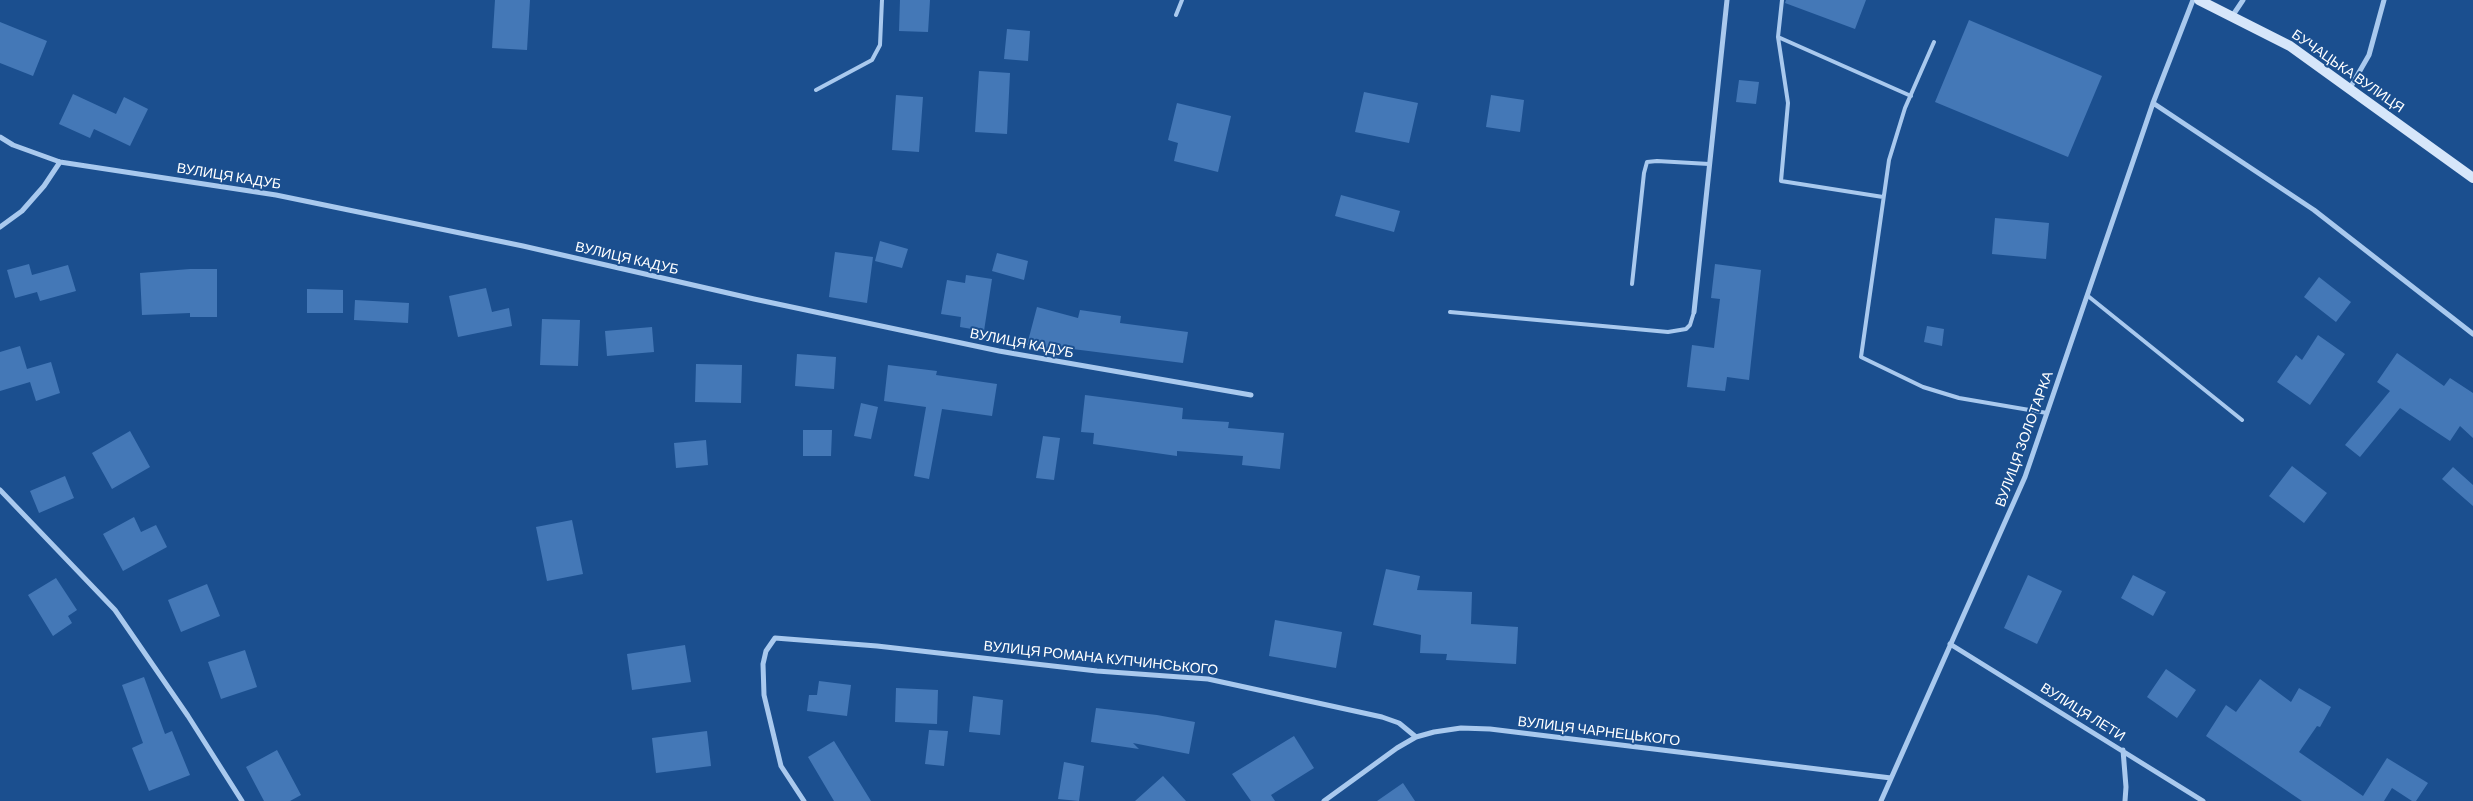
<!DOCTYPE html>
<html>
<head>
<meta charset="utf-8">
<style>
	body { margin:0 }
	canvas { display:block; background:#1b4f8f }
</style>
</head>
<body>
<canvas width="2473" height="801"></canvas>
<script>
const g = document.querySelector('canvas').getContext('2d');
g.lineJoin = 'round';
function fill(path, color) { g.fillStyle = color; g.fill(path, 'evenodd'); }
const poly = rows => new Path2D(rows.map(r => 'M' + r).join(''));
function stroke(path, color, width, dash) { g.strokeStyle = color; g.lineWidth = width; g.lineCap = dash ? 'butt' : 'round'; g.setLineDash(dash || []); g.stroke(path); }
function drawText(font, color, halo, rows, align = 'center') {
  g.font = font + ' Barlow,sans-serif'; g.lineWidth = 4; g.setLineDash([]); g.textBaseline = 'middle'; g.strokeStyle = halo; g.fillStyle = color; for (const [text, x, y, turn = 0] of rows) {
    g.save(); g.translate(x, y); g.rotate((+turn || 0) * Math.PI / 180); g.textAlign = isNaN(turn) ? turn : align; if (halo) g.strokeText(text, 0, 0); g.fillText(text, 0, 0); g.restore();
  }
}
fill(poly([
	[495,0,530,0,527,50,492,48],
	[900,0,930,0,928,32,899,31],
	[1786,0,1866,0,1855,29,1785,3],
	[1969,20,2102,76,2068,157,1935,102],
	[0,22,47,41,33,76,0,63],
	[1007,29,1030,31,1028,61,1004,59],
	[979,71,1010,73,1007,134,975,132],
	[1739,80,1759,82,1756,104,1736,102],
	[1364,92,1418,103,1409,143,1355,132],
	[73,94,116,114,124,97,148,109,130,146,94,129,90,138,59,124],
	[896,95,923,97,919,152,892,150],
	[1491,95,1524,100,1520,132,1486,127],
	[1177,103,1231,116,1218,172,1174,161,1178,143,1168,140],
	[1341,195,1400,211,1394,232,1335,216],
	[1995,218,2049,223,2046,259,1992,254],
	[880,241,908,249,902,268,875,261],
	[835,252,873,257,867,303,829,297],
	[997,253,1028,261,1024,280,992,271],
	[29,264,32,275,68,265,76,291,40,301,37,292,15,298,7,270],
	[1715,264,1761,270,1749,380,1727,377,1725,391,1687,387,1692,345,1714,348,1720,299,1711,298],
	[190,269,217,269,217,317,190,317,190,313,142,315,140,273],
	[966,275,992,279,984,331,960,327,961,317,941,314,947,280,965,283],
	[2319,277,2351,302,2336,322,2304,297],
	[486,288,492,312,509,308,512,326,458,337,449,296],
	[307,289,343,290,343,313,307,313],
	[355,300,409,303,408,323,354,320],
	[1037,307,1078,318,1080,310,1121,316,1120,323,1188,332,1183,363,1049,346,1048,350,1027,345],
	[542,319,580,320,578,366,540,365],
	[1927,326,1944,329,1942,346,1924,342],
	[652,327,654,352,607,356,605,331],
	[2318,335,2345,354,2310,405,2277,382,2296,355,2302,360],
	[20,346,27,369,51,362,60,393,36,401,30,382,0,391,0,352],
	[2397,353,2444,386,2450,378,2473,393,2473,438,2460,426,2450,441,2400,408,2360,457,2345,445,2390,391,2377,382],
	[797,354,836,357,834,389,795,386],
	[696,364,742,365,741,403,695,402],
	[888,365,937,371,936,375,997,384,992,416,942,409,929,479,914,476,926,407,884,401],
	[1085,395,1183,408,1182,419,1229,422,1228,428,1284,433,1280,469,1242,465,1243,456,1177,451,1177,456,1093,444,1094,433,1081,432],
	[861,403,878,407,871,439,854,436],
	[803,430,832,430,831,456,803,456],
	[130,431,150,467,112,489,92,453],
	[1043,436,1060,438,1054,480,1036,478],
	[706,440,708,465,676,468,674,443],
	[2292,466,2327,493,2304,523,2269,496],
	[2453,467,2473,485,2473,506,2442,479],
	[65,476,74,498,39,513,30,491],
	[134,517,141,532,156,525,167,547,123,571,103,534],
	[572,520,583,574,547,581,536,527],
	[1386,569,1420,576,1417,590,1472,592,1471,624,1518,627,1516,664,1446,660,1447,654,1420,653,1421,635,1373,625],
	[2028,575,2062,591,2037,644,2004,628],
	[2133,575,2166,592,2153,616,2121,598],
	[56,578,77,610,68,616,72,623,53,636,28,595],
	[207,584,220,616,181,632,168,600],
	[1275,620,1342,632,1336,668,1269,656],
	[685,645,691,682,632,690,627,654],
	[245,650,257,687,221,699,208,662],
	[2166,669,2196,690,2177,718,2147,697],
	[144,677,165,734,172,731,190,775,149,791,132,748,143,743,122,685],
	[2260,679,2291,702,2299,688,2331,707,2320,727,2317,726,2299,752,2363,796,2387,758,2428,783,2416,801,2412,801,2392,788,2384,801,2302,801,2206,736,2226,705,2236,712],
	[819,681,851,685,847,716,807,711,809,695,817,695],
	[896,688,938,690,937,724,895,722],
	[973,696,1003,700,1000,735,969,732],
	[1096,708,1157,715,1195,722,1189,754,1133,743,1139,749,1091,742],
	[929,730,948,731,944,766,925,764],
	[707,731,711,766,656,773,652,738],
	[1294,736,1314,768,1271,795,1275,801,1251,801,1232,774],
	[834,741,871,801,834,801,808,757],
	[277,750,301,795,290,801,264,801,246,767],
	[1064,762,1084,766,1079,801,1058,799],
	[1163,776,1186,801,1135,801],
	[1403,783,1415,801,1377,801]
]), '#4478b7');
stroke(poly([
	[1782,0,1778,37,1911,96],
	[1176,15,1182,0],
	[1778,37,1788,103,1781,181,1883,197],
	[1934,42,1905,108,1889,160,1861,357,1923,387,1959,398,2047,413],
	[816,90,872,60,880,45,882,0],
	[1632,284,1644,173,1647,162,1657,161,1709,164],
	[2088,296,2242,420],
	[1450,312,1668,332,1686,329,1690,325,1694,312]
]), '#a9c9ee', 4);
stroke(poly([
	[2233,15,2243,0],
	[2350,88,2369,55,2384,0],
	[2153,103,2314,210,2473,334],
	[0,137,13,145,60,162,276,195,523,246,754,299,999,351,1251,395],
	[0,227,22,211,44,186,60,162],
	[1694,312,1727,0],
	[0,490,115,610,188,716,242,801],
	[1950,644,2203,801],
	[2123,750,2126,787,2125,801],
	[804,801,781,766,764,695,763,664,766,651,775,638,877,646,1097,671,1208,679,1382,717,1399,723,1416,737],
	[1324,801,1397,748,1416,737,1434,732,1461,728,1490,729,1891,778],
	[1881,801,2025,477,2153,103,2193,0]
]), '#a9c9ee', 5);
stroke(poly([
	[2199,0,2290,46,2473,178]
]), '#d6e6fa', 10);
drawText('14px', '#fff', '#1b4f8f', [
	["БУЧАЦЬКА ВУЛИЦЯ",2348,71,35],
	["ВУЛИЦЯ КАДУБ",229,176,9],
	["ВУЛИЦЯ КАДУБ",627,258,13],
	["ВУЛИЦЯ КАДУБ",1022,343,11],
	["ВУЛИЦЯ ЗОЛОТАРКА",2024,439,-70],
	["ВУЛИЦЯ РОМАНА КУПЧИНСЬКОГО",1101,658,6],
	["ВУЛИЦЯ ЛЕТИ",2083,712,32],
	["ВУЛИЦЯ ЧАРНЕЦЬКОГО",1599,731,7]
]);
</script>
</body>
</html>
